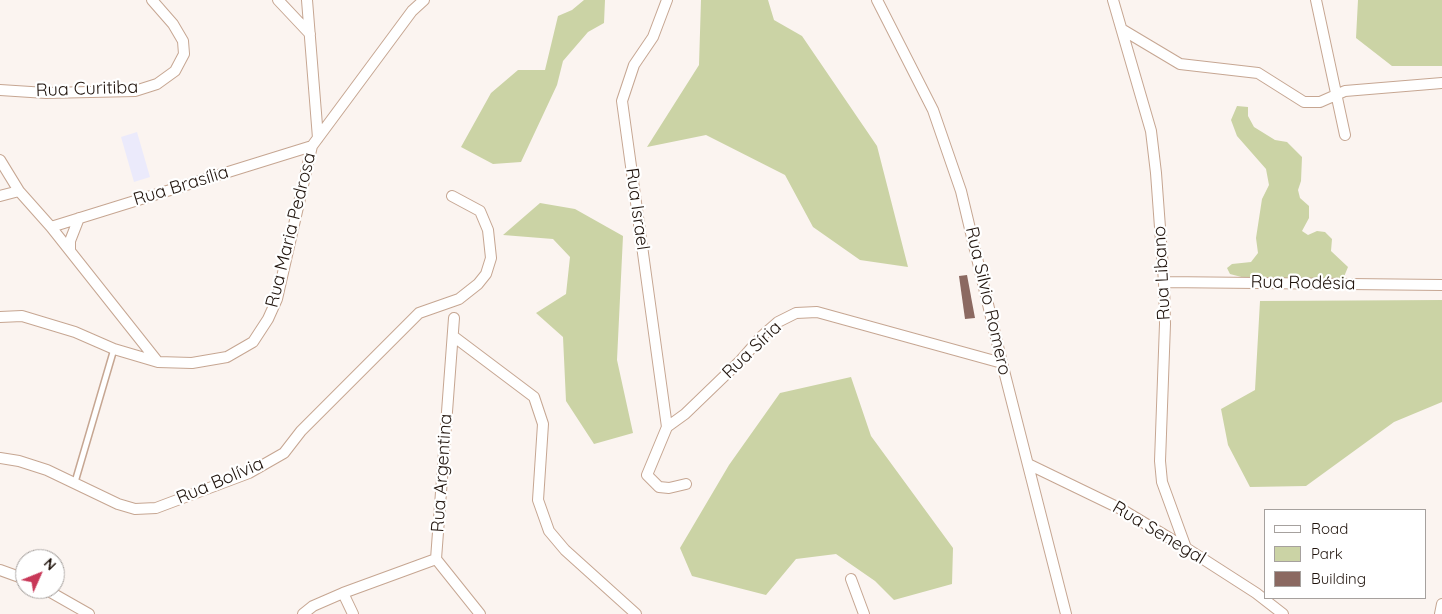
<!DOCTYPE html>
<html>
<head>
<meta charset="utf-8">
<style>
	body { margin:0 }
	#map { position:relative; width:1442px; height:614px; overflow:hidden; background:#fbf4f0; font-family:Quicksand,sans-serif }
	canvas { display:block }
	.legend { position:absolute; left:1264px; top:509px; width:162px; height:90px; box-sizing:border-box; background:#fff; border:1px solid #a6a19e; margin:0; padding:6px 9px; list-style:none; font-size:15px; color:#20140d }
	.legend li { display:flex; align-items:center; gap:10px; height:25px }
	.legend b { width:25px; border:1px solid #a6a19e }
	.north { position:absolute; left:15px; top:549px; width:50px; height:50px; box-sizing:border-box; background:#fff; border:1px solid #a6a19e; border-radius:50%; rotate:46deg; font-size:14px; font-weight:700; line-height:20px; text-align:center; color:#20140d }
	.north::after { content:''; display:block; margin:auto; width:18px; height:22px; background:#c83858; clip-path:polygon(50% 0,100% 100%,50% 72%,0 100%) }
</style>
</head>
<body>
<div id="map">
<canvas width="1442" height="614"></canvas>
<ul class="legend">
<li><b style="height:6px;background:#fff"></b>Road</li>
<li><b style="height:14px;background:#cbd3a5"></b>Park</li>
<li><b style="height:14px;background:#8b6961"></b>Building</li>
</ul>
<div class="north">N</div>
</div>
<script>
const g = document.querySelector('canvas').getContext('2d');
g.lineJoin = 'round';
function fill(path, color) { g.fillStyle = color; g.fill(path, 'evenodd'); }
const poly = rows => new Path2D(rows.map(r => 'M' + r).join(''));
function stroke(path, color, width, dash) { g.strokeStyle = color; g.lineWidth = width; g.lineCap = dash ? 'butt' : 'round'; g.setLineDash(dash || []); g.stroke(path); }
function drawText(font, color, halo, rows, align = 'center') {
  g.font = font + ' Quicksand,sans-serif'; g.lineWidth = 4.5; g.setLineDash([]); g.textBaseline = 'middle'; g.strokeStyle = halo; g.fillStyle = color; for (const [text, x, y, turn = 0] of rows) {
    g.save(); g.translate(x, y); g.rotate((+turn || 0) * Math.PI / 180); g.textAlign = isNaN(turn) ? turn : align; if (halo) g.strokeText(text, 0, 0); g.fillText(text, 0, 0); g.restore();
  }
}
fill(poly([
	[137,132,150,177,134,182,121,137]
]), '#ebeafb');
fill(poly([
	[584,0,605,0,604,23,588,32,563,61,557,85,521,162,493,164,461,147,491,93,518,70,545,70,558,16,572,10],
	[701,0,768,0,774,20,802,36,877,146,908,267,860,260,813,227,785,175,706,135,647,147,699,65],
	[1358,0,1442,0,1442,66,1392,66,1356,38],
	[1237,106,1248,107,1248,116,1254,127,1275,140,1287,142,1302,157,1301,181,1298,190,1300,198,1309,206,1309,218,1302,231,1308,235,1317,231,1325,232,1332,239,1331,251,1348,267,1343,279,1249,279,1230,274,1227,268,1232,264,1251,262,1258,253,1256,238,1262,199,1269,185,1266,169,1237,136,1231,120],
	[540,203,575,209,623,236,617,360,633,433,594,444,566,401,563,337,536,313,566,294,570,257,553,239,503,235],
	[1442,300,1442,402,1394,422,1306,486,1250,487,1228,445,1221,409,1255,390,1260,301],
	[851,377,871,436,953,548,952,584,894,600,875,581,836,554,796,559,766,595,692,576,680,548,729,465,780,393]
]), '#cbd3a5');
fill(poly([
	[967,275,975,318,965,319,959,276]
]), '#8b6961');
const service = poly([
	[75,482,114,349]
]);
const minor = poly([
	[278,0,310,34],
	[307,0,318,138],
	[667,0,653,37,634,65,622,101,667,427],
	[877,0,933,110,961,191,1002,363,1066,614],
	[1113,0,1151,131,1156,173,1164,282,1165,324,1160,461,1162,482,1186,548],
	[1316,0,1345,135],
	[1123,30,1180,64,1258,73,1304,102,1320,102,1345,91,1442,83],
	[0,90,46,93,135,91,157,84,175,71,184,54,183,41,173,24,152,0],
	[0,160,19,191,51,227,158,362],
	[0,196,19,191],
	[51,227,312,146],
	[70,251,70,241,79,218],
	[1164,282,1442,285],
	[0,317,22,316,75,332,114,349,158,362,192,363,227,357,253,342,268,319,277,299,312,146,412,11,424,0],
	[454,318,436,559,480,614],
	[453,336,534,397,543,424,538,500,549,531,565,550,636,614],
	[0,458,19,461,47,470,118,504,135,509,156,508,249,473,284,453,301,431,419,313,459,299,478,284,486,274,491,258,488,230,480,211,452,196],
	[1028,464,1121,509,1186,548,1256,593,1283,614],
	[686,484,669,488,659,487,647,475,667,427,685,414,741,360,762,336,778,322,796,313,817,312,1002,363],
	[0,570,25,579],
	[851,579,864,614],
	[45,589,89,614],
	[343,593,353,614],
	[303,614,313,606,343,593,436,559],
	[1440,614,1442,604]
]);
stroke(service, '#c6a692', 8);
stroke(minor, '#c6a692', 12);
stroke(service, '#fff', 5);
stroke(minor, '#fff', 10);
drawText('18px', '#20140d', '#fff', [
	["Rua Curitiba",87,89,-2],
	["Rua Brasília",181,186,-17],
	["Rua Israel",637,209,82],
	["Rua Maria Pedrosa",291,230,-76],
	["Rua Libano",1162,273,-93],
	["Rua Rodésia",1303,283,1],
	["Rua Silvio Romero",988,301,77],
	["Rua Síria",752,350,-44],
	["Rua Argentina",442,473,-86],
	["Rua Bolívia",220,481,-23],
	["Rua Senegal",1159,533,31]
]);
</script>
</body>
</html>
